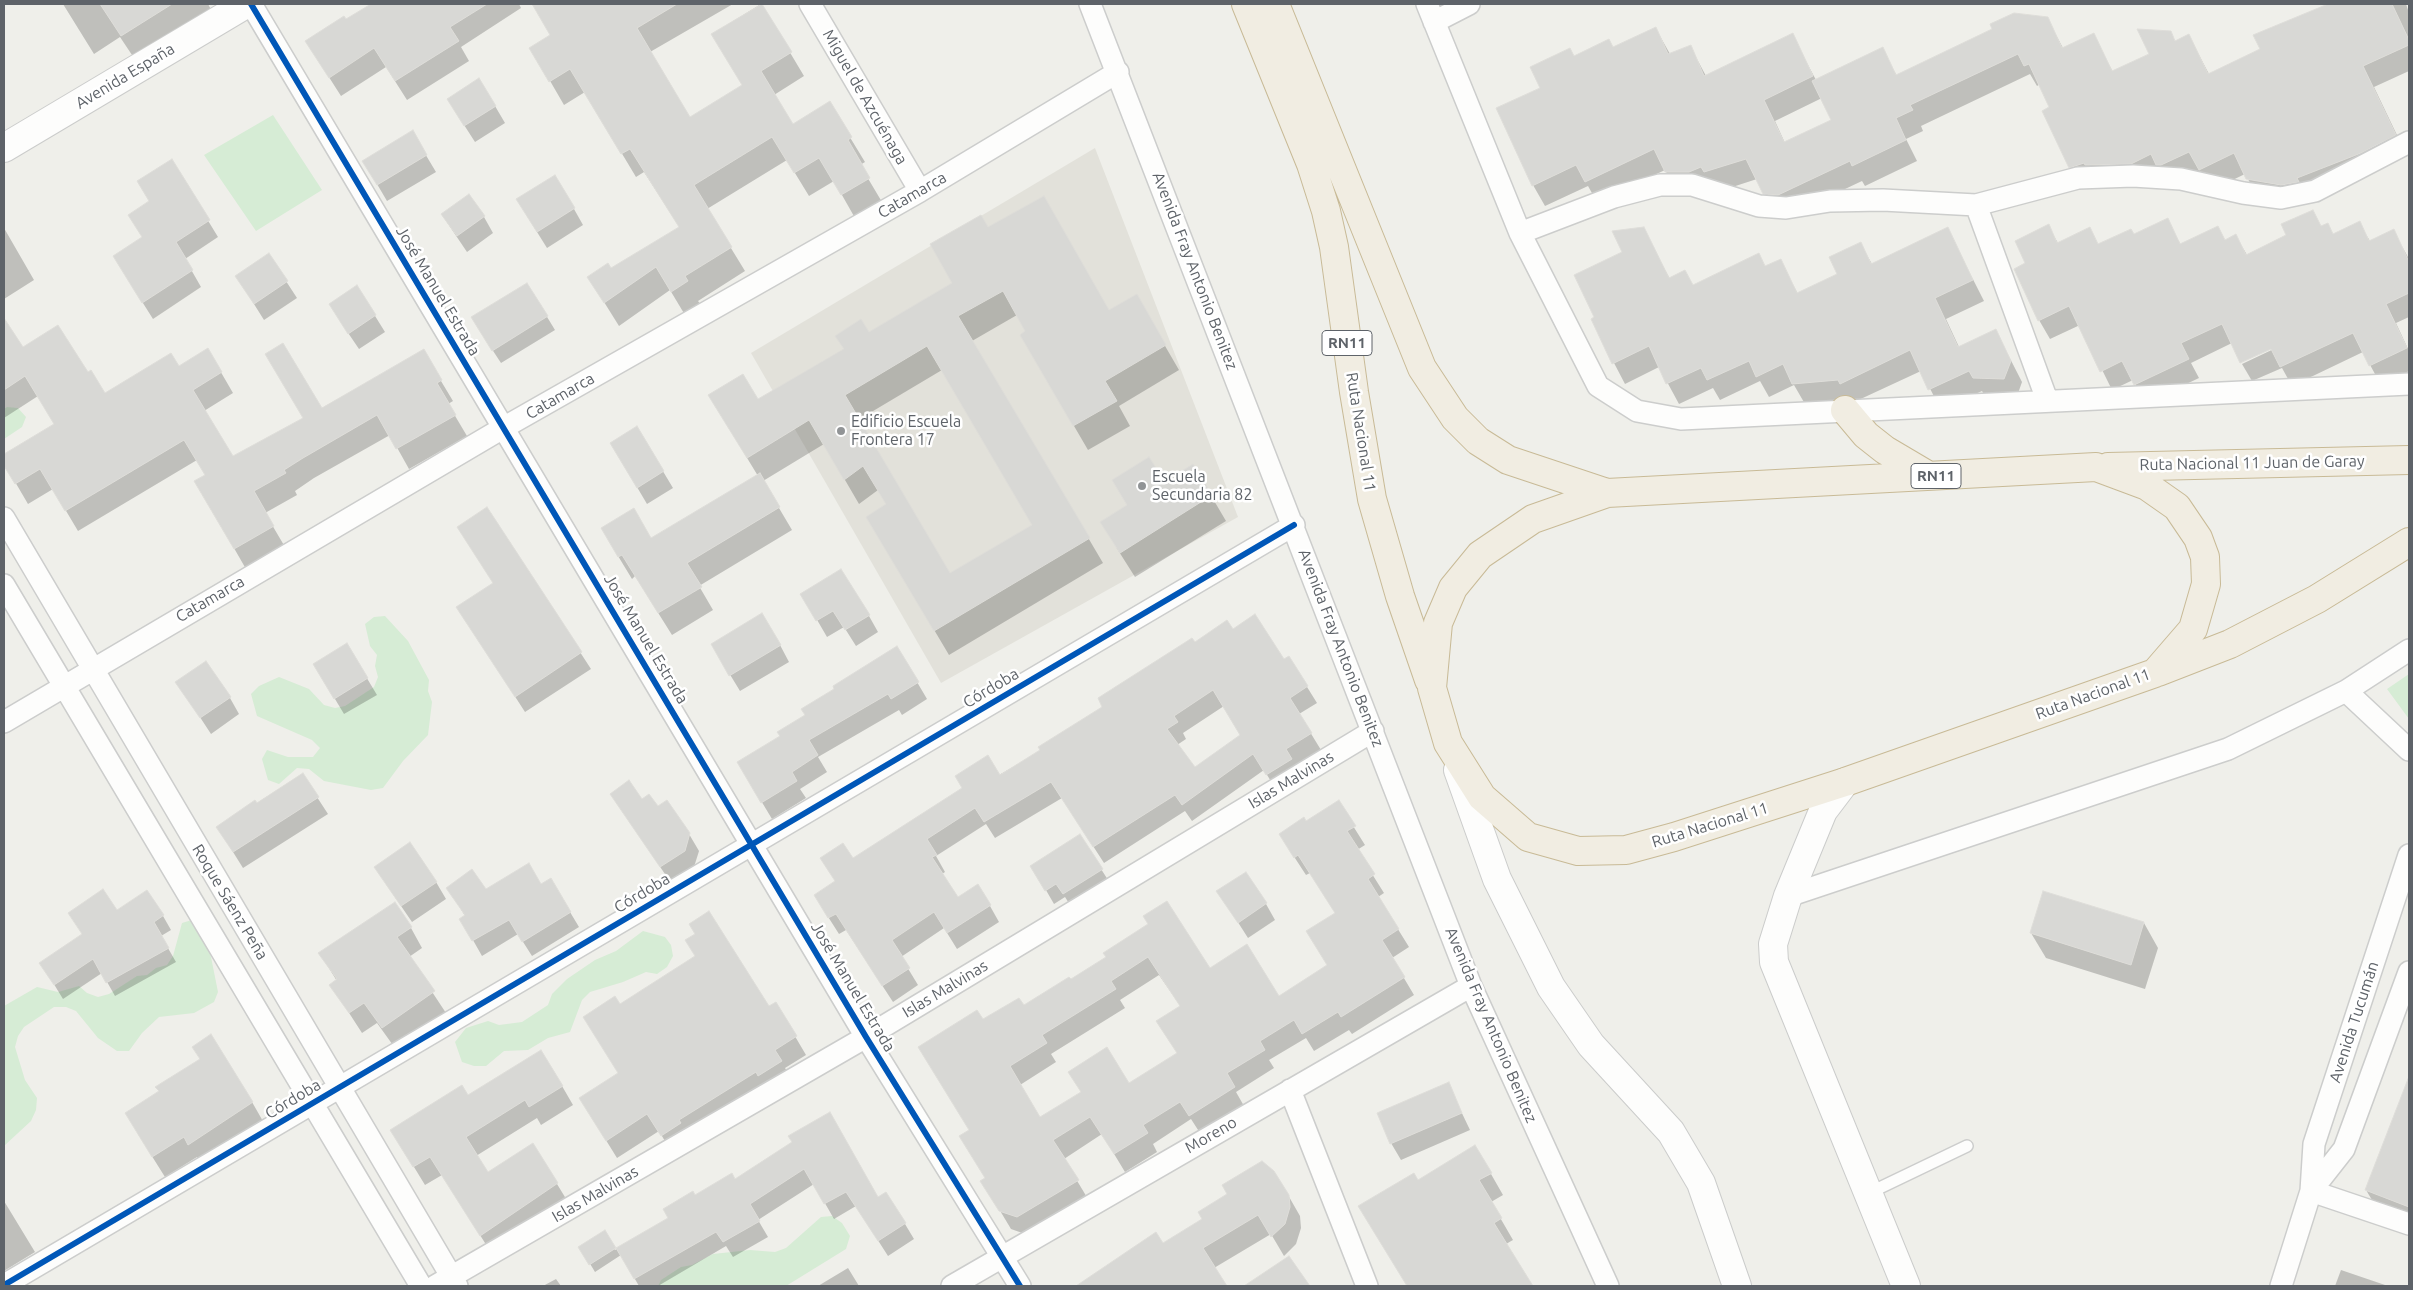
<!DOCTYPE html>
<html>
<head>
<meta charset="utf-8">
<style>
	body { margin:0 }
	#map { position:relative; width:2413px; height:1290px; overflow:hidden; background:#efefea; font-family:Ubuntu,sans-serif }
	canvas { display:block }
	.frame { position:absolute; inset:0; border:5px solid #5e6369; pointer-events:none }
</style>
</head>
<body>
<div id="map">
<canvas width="2413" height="1290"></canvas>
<div class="frame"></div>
</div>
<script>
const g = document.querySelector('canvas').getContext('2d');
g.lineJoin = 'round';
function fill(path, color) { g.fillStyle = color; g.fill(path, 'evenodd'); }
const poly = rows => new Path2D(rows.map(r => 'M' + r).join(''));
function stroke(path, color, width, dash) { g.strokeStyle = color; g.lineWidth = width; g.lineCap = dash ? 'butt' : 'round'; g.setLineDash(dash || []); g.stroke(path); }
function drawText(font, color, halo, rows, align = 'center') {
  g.font = font + ' Ubuntu,sans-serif'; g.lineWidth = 5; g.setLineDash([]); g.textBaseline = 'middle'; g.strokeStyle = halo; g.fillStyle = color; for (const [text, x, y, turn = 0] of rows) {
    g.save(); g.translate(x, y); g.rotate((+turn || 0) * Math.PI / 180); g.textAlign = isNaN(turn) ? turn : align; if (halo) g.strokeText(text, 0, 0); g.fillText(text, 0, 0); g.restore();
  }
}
fill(poly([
	[1095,148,1238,517,941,683,751,353]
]), '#e2e1da');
fill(poly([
	[273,115,322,190,256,231,204,155],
	[7,407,18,408,26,417,22,427,4,439,4,409],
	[385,616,408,641,429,680,428,691,432,702,428,735,403,761,383,788,371,790,324,781,309,769,297,768,279,784,268,780,262,759,267,750,288,757,313,757,320,748,312,740,257,716,251,694,259,686,279,677,309,689,324,705,335,708,345,706,374,687,378,677,375,666,377,655,370,646,365,624,374,617],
	[2409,674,2409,719,2387,689],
	[192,920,207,937,218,992,214,1002,194,1013,159,1017,142,1033,129,1051,117,1051,98,1038,76,1011,66,1007,54,1007,24,1027,18,1036,15,1047,25,1080,37,1098,36,1110,31,1121,4,1146,4,1006,37,987,58,992,79,986,87,993,98,997,109,994,137,976,147,975,156,968,167,965,173,956,182,923],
	[643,931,665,937,671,945,673,956,667,967,657,974,646,972,623,982,590,992,582,1000,570,1032,548,1038,528,1050,504,1051,486,1066,474,1066,462,1062,455,1042,466,1028,488,1021,499,1025,522,1022,548,1005,552,994,567,979,595,960,616,951],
	[832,1216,842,1223,850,1236,846,1249,786,1286,658,1286,661,1280,681,1267,692,1265,713,1254,750,1250,775,1252,786,1248,821,1217]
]), '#d6ecd5');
fill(poly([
	[63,4,208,4,216,19,140,67,120,37,94,54],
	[373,4,519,4,521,8,461,47,469,61,407,100,386,67,341,96,318,60,346,21],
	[533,4,733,4,650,52,690,119,743,86,712,34,761,4,804,76,774,95,793,125,829,103,865,162,860,165,882,202,855,218,834,181,809,196,787,160,707,209,745,271,698,301,701,305,685,315,670,290,619,326,589,278,610,270,680,228,644,172,636,177,585,92,564,105,531,48,552,36],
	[2334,4,2406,4,2409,13,2409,71,2374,87,2407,156,2373,173,2308,199,2260,200,2245,174,2212,190,2201,172,2174,185,2082,188,2070,167,2051,108,2040,84,2037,86,2030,74,1921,126,1923,131,1906,139,1917,161,1865,186,1862,181,1790,215,1776,214,1757,179,1717,192,1678,193,1665,170,1597,202,1588,186,1545,206,1533,185,1541,89,1574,57,1613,48,1656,29,1670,54,1690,46,1706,76,1792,35,1816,80,1882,49,1897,76,2047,18,2063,48,2093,34,2113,72,2189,36,2209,74,2261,49,2255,36],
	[1822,98,1832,120,1785,143,1775,121],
	[448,100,495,106,505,123,475,142],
	[412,132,436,172,387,201,364,162],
	[171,160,218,237,185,259,201,287,153,319,124,273,143,238,150,202],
	[574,209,583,225,547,248,527,216],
	[442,215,484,217,493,233,467,252],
	[2167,220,2181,245,2225,241,2236,236,2247,255,2322,227,2333,235,2359,223,2370,241,2393,230,2409,259,2409,317,2396,323,2409,351,2409,371,2381,385,2363,352,2292,386,2282,368,2252,381,2242,364,2278,347,2232,343,2191,363,2199,378,2146,403,2133,380,2112,390,2080,325,2050,339,2039,320,2027,263,2048,226,2058,243,2099,245,2134,235],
	[4,228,34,280,4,299],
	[1947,228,1984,301,1946,319,1959,347,1996,331,2022,382,2016,399,1986,398,1982,391,1941,410,1921,371,1852,403,1805,404,1794,385,1769,397,1760,381,1720,400,1713,388,1679,404,1659,367,1625,384,1614,363,1596,318,1624,253,1643,229,1670,279,1693,286,1765,268,1780,260,1798,294,1839,275,1860,243,1872,264],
	[987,229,1108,312,1136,296,1179,370,1119,406,1130,426,1088,450,1021,335,1027,332,1017,315,972,341,1103,563,949,655,882,542,887,505,878,490,859,504,824,444,763,481,792,530,699,586,713,610,672,635,635,576,632,579,615,551,651,540,758,476,724,420,954,284],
	[942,370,1034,526,949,575,858,420],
	[269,255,297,298,264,320,237,277],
	[527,284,555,330,501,363,480,331],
	[357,287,385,332,359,349,340,321],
	[7,325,22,349,88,374,104,395,178,368,208,350,233,393,204,411,233,458,423,351,453,401,448,404,467,436,409,469,390,435,314,478,295,491,297,495,265,513,285,547,246,569,196,482,207,476,197,460,78,531,53,489,28,504,4,463,4,455,55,425,38,396,4,418,4,328],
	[637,428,673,488,647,504,621,460],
	[1193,465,1226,521,1135,577,1116,547,1164,483],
	[487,509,591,669,525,712,458,608,494,584,458,528],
	[802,594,869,616,878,632,856,646,844,627,827,637],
	[1233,631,1284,661,1289,658,1317,703,1299,714,1321,750,1295,766,1277,791,1264,770,1192,821,1185,811,1104,863,1062,798,995,838,986,824,936,856,945,872,942,874,957,899,990,906,999,922,957,949,944,928,901,957,918,985,893,1002,846,930,839,934,825,912,836,882,853,860,1042,750,1194,643],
	[1224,706,1241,735,1194,769,1177,745,1186,739,1183,733],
	[347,645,377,695,344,714,314,664],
	[712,645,780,645,789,662,740,691],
	[897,648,927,699,902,715,899,710,818,757,827,772,800,789,806,798,772,819,748,779,781,737],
	[177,682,230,698,239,714,211,734],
	[302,774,328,814,243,868,218,828],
	[611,794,642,800,657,808,689,834,699,851,694,867,671,883],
	[1338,802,1365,845,1357,850,1384,893,1378,897,1409,947,1392,958,1414,995,1352,1034,1349,1030,1314,1051,1306,1038,1269,1060,1274,1068,1236,1092,1244,1106,1200,1133,1191,1119,1153,1144,1157,1152,1125,1172,1102,1134,1064,1159,1088,1199,1028,1235,1011,1229,993,1199,970,1131,983,1021,1024,1007,1070,981,1107,958,1149,924,1209,970,1278,997,1328,966,1336,914,1310,873,1306,875,1291,852,1306,823],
	[1159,975,1181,1007,1178,1054,1129,1084,1040,1119,1020,1085,1056,1062,1051,1054,1125,1008,1120,1000],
	[1032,866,1101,869,1110,883,1072,908,1065,897,1054,904],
	[436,882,446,899,412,922,386,884],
	[541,885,570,912,579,927,532,956,518,934,482,956,461,919,465,916,448,888,486,891],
	[1218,891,1266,904,1275,920,1248,938],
	[116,912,163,916,171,930,161,936,176,962,115,996,102,973,63,999,41,963],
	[2144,923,2158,948,2145,989,2046,958,2031,933],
	[411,928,422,948,409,957,446,1013,395,1048,377,1023,362,1033,331,985,337,981,320,954],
	[776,1004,806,1055,785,1068,792,1079,672,1153,659,1131,617,1158,591,1116,619,1074,620,1006,768,1008],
	[1448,1084,1470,1130,1401,1160,1391,1143],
	[562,1086,573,1105,541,1125,537,1118,476,1156,487,1173,557,1184,568,1202,492,1254,442,1175,425,1185,403,1149,468,1096],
	[2409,1086,2409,1222,2378,1210,2366,1190],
	[252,1102,264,1123,201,1164,197,1157,165,1177,138,1134],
	[793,1142,877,1199,905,1224,914,1239,888,1256,856,1206,834,1219,814,1184,758,1220,768,1237,733,1257,726,1246,658,1286,639,1286,621,1255,595,1272,580,1247,604,1232,615,1250,670,1218,695,1196,735,1180],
	[1491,1174,1503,1195,1491,1202,1513,1240,1506,1244,1531,1286,1408,1286,1372,1228],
	[1288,1195,1300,1216,1301,1228,1296,1244,1284,1256,1271,1234,1214,1268,1225,1286,1084,1286,1162,1245],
	[4,1201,35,1252,4,1271],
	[1288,1257,1308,1286,1247,1286],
	[848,1268,859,1286,818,1286],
	[2341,1270,2388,1286,2335,1286],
	[556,1279,561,1286,543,1286]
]), '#0003');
const building = poly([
	[100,4,172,4,121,36,100,4],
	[371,4,487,4,450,27,459,41,395,81,374,48,329,78,305,41,344,16,346,19,371,4],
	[532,4,677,4,637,28,690,117,742,85,711,34,762,4,792,52,761,71,793,124,830,101,852,137,848,140,870,178,841,195,819,158,794,173,772,137,694,185,732,247,685,276,688,281,671,292,656,267,604,303,587,277,608,263,611,268,679,227,630,149,621,154,570,69,549,82,529,48,550,35,532,4],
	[2328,4,2392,4,2409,40,2409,45,2363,66,2396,135,2361,153,2297,178,2299,182,2281,185,2246,179,2234,153,2199,170,2189,152,2161,165,2156,165,2151,154,2131,164,2085,165,2084,163,2069,168,2042,111,2049,107,2029,64,2024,66,2018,54,1910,105,1913,110,1896,118,1906,140,1852,166,1850,161,1778,195,1763,194,1746,159,1704,172,1701,167,1689,172,1665,172,1654,149,1585,182,1576,165,1532,186,1496,108,1540,88,1530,67,1570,48,1574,56,1609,39,1613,47,1656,27,1668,54,1691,45,1704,76,1793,33,1813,76,1764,100,1784,142,1831,120,1812,81,1883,47,1896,75,1992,29,1990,24,2014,13,2048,17,2062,48,2094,33,2112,71,2149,54,2137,29,2171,31,2175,41,2189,34,2208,74,2260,49,2253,35,2328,4],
	[479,78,496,106,464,126,447,99,479,78],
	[413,130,427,155,377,185,362,161,413,130],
	[172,159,210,220,176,242,193,270,142,303,113,256,142,237,128,215,149,201,137,181,172,159],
	[555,175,575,208,537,232,516,199,555,175],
	[469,194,485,216,457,236,441,214,469,194],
	[1044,196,1109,310,1137,294,1166,345,1105,381,1117,401,1073,426,1020,335,1025,331,1003,291,958,316,1090,538,934,631,866,517,886,504,863,466,844,480,809,420,747,458,708,395,743,374,758,399,844,349,835,336,861,319,869,332,952,283,930,244,981,215,988,227,1044,196],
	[927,346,1032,525,950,573,845,395,927,346],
	[2313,210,2321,226,2328,223,2333,234,2360,221,2369,241,2394,229,2409,262,2409,293,2386,304,2407,348,2369,366,2353,333,2280,367,2271,349,2240,363,2222,324,2181,343,2189,359,2134,385,2122,361,2100,372,2069,306,2038,321,2014,269,2025,263,2015,241,2049,224,2057,243,2090,227,2098,244,2131,229,2134,234,2168,218,2180,244,2218,226,2225,240,2236,234,2246,255,2286,235,2281,224,2313,210],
	[1644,227,1669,278,1685,270,1693,285,1759,253,1765,266,1781,259,1797,293,1837,274,1829,257,1861,242,1871,264,1948,227,1973,280,1935,298,1958,347,1996,329,2011,361,2004,379,1973,378,1969,371,1928,390,1910,350,1840,384,1838,380,1792,384,1783,364,1756,377,1749,361,1707,380,1701,368,1666,384,1649,346,1612,364,1591,319,1594,317,1574,275,1622,252,1612,231,1644,227],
	[269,253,288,281,254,304,235,276,269,253],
	[527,283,548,316,492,351,471,317,527,283],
	[357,285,376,315,348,334,329,304,357,285],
	[4,318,23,347,58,325,88,372,91,370,105,393,171,353,179,366,208,348,222,372,193,390,233,456,303,418,265,354,283,343,322,408,424,349,442,380,437,383,456,415,396,449,377,415,303,458,284,470,286,473,254,491,274,526,234,549,194,481,205,475,184,440,65,511,40,469,15,484,4,466,4,454,54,424,25,376,4,390,4,318],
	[637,426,664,471,637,488,610,443,637,426],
	[1149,457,1165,482,1193,464,1212,495,1120,553,1100,522,1127,505,1112,480,1149,457],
	[760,473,780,507,687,563,702,587,658,613,622,555,618,557,601,528,634,508,651,538,760,473],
	[487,507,582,652,515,697,456,607,493,583,457,527,487,507],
	[841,569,870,615,845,630,833,611,816,621,800,594,841,569],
	[762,613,781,645,729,676,711,644,762,613],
	[1255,614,1284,659,1289,656,1308,686,1290,698,1312,733,1286,749,1292,759,1266,775,1253,754,1182,805,1175,795,1093,847,1051,782,984,822,975,808,927,839,937,855,932,857,958,897,978,884,991,905,947,933,934,912,892,940,910,968,882,986,836,914,828,918,814,895,835,881,820,858,843,843,853,858,962,788,955,776,988,755,1000,775,1040,750,1038,747,1102,707,1098,698,1192,638,1195,642,1227,620,1233,629,1255,614],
	[1213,690,1240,735,1195,767,1167,729,1178,722,1174,716,1213,690],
	[347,643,368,678,334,699,313,664,347,643],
	[897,646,919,682,891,699,888,694,809,740,818,755,792,772,797,781,761,803,737,762,780,736,777,732,805,715,801,709,834,689,833,686,897,646],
	[206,661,231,697,200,718,175,682,206,661],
	[303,773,319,797,233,852,216,827,255,800,257,803,303,773],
	[629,780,642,799,649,794,658,806,667,800,690,833,685,851,660,867,610,794,629,780],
	[1339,800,1356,826,1347,831,1375,874,1368,879,1399,929,1382,940,1405,977,1341,1017,1338,1012,1302,1034,1294,1020,1260,1041,1265,1050,1227,1073,1235,1087,1189,1116,1180,1102,1143,1125,1148,1133,1114,1154,1090,1117,1053,1140,1079,1180,1017,1217,999,1211,980,1181,985,1178,959,1136,969,1130,918,1047,977,1010,983,1019,1019,998,1024,1005,1069,977,1071,979,1106,957,1103,953,1148,924,1143,916,1167,901,1210,968,1247,944,1279,996,1327,965,1306,931,1335,913,1298,855,1294,858,1279,834,1304,817,1306,821,1339,800],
	[1148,957,1180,1006,1156,1021,1177,1053,1129,1083,1107,1047,1068,1072,1081,1092,1040,1117,1010,1066,1047,1043,1042,1035,1116,989,1111,981,1148,957],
	[1080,834,1103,869,1063,894,1056,884,1045,891,1030,866,1080,834],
	[410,842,437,882,401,906,374,867,410,842],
	[529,863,541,884,551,878,571,912,522,942,509,920,472,941,459,919,465,915,446,888,472,869,486,889,529,863],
	[1246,872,1267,903,1238,923,1216,891,1246,872],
	[103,889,117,910,147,890,164,915,154,922,169,948,106,983,93,959,54,985,39,963,82,934,68,913,103,889],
	[2043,891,2144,922,2131,965,2030,933,2043,891],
	[395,902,412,927,397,937,435,991,382,1028,364,1003,349,1013,329,985,337,979,318,953,395,902],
	[709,911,769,1006,776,1002,797,1036,775,1050,782,1061,758,1076,756,1072,679,1120,681,1123,661,1136,647,1114,606,1141,579,1098,618,1073,583,1017,615,996,620,1004,695,956,685,940,695,934,689,924,709,911],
	[211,1034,253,1102,188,1145,184,1137,152,1157,125,1113,159,1091,155,1087,200,1059,192,1047,211,1034],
	[541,1050,563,1086,529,1107,525,1100,466,1137,488,1172,533,1143,558,1183,480,1236,430,1157,413,1167,390,1130,462,1085,468,1095,541,1050],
	[2408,1079,2409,1079,2409,1207,2365,1190,2408,1079],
	[1449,1082,1462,1113,1390,1144,1377,1113,1449,1082],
	[830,1112,878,1197,886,1192,906,1223,878,1241,846,1192,824,1204,804,1169,750,1204,760,1221,723,1242,716,1232,634,1279,616,1248,668,1218,663,1209,693,1191,695,1195,732,1173,735,1179,792,1142,788,1136,830,1112],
	[1475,1145,1492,1173,1479,1180,1502,1218,1494,1223,1533,1286,1407,1286,1358,1206,1414,1173,1418,1180,1475,1145],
	[1262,1161,1274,1171,1289,1195,1290,1207,1285,1224,1271,1237,1258,1215,1203,1248,1227,1286,1076,1286,1156,1232,1163,1243,1202,1219,1198,1212,1227,1194,1222,1185,1262,1161],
	[605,1230,616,1248,589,1265,578,1247,605,1230],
	[1289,1256,1310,1286,1244,1286,1289,1256]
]);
fill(building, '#d8d8d5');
stroke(building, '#deddd9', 1);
const lane = poly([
	[1869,1193,1967,1146]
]);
const street = poly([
	[251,4,866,1037,1020,1286],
	[810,4,920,191],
	[1090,4,1471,986,1608,1286],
	[1427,4,1520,233,1598,386,1637,411,1681,419,2409,384],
	[1434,22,1469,4],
	[1976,205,2047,400],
	[1520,233,1614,197,1660,185,1692,185,1759,206,1786,208,1830,201,1883,200,1976,205,2078,178,2133,176,2181,179,2243,193,2281,198,2315,191,2409,142],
	[4,518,457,1286],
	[4,585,421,1286],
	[2346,691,2409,750],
	[4,722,503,428,920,191,1118,72],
	[1788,896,2228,749,2346,691,2409,650],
	[1290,1090,1367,1286],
	[2311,1191,2344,1149,2409,972],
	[2311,1191,2409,1224],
	[4,1285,1294,525],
	[435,1286,866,1037,1373,731],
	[952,1286,1471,986],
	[2281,1286,2311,1191,2314,1144,2409,855]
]);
const secondary = poly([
	[4,148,246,4],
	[1458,770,1497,879,1551,987,1591,1045,1671,1132,1701,1183,1737,1286],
	[1845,782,1823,811,1788,896,1773,944,1774,962,1906,1286]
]);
const highway = poly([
	[1246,4,1311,164,1326,211,1334,247,1354,392,1372,499,1400,596,1429,680],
	[1275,4,1422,368,1455,418,1478,441,1508,460,1607,493],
	[1845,410,1866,435,1885,450,1929,476],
	[2096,467,2147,486,2177,507,2198,538,2205,557,2206,584,2193,629,2155,673,1845,782,1674,837,1626,850,1578,851,1528,837,1482,797,1448,743,1432,688,1438,623,1453,588,1480,555,1533,519,1607,493,2096,467],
	[2108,467,2409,460],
	[2158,672,2230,644,2317,599,2409,542]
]);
stroke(lane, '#cccdcc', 14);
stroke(street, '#cccdcc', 24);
stroke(secondary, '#cbcccb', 30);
stroke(highway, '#c8ba96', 30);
stroke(lane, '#fdfdfc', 11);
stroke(street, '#fdfdfc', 21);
stroke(secondary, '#fdfdfc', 28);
stroke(highway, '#f1ede2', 28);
stroke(poly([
	[251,4,866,1037,1020,1286],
	[4,1285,1294,525]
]), '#0057b8', 6);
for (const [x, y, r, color] of [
	[841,431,5,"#919496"],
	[1142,486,5,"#919496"]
]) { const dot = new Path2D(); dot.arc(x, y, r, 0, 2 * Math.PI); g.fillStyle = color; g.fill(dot); stroke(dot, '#fff', 2); }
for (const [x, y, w] of [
	[1347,343,50],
	[1936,476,50]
]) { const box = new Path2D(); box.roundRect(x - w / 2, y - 12.5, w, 25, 4); g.fillStyle = '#fff'; g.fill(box); stroke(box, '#5e6369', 1); }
drawText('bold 15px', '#5e6369', null, [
	["RN11",1347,343],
	["RN11",1936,476]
]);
drawText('16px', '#5e6369', '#fff', [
	["Avenida España",125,76,-31],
	["Miguel de Azcuénaga",865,97,60],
	["Catamarca",912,195,-30],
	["Avenida Fray Antonio Benitez",1195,271,69],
	["José Manuel Estrada",438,291,59],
	["Catamarca",560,396,-30],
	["Ruta Nacional 11",1361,432,81],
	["Ruta Nacional 11 Juan de Garay",2252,463,-1],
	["Catamarca",210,599,-30],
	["José Manuel Estrada",646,639,59],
	["Avenida Fray Antonio Benitez",1341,648,69],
	["Córdoba",991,688,-31],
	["Ruta Nacional 11",2093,694,-20],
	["Islas Malvinas",1291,780,-31],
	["Ruta Nacional 11",1710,825,-17],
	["Córdoba",642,893,-31],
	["Roque Sáenz Peña",230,902,59],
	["José Manuel Estrada",853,987,59],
	["Islas Malvinas",945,989,-31],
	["Avenida Tucumán",2354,1022,-72],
	["Avenida Fray Antonio Benitez",1491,1025,67],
	["Córdoba",293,1099,-31],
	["Moreno",1211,1135,-30],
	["Islas Malvinas",595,1194,-30]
]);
drawText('16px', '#5e6369', '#fff', [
	["Edificio Escuela",851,422],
	["Frontera 17",851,440],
	["Escuela",1152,477],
	["Secundaria 82",1152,495]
], 'left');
</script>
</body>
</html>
